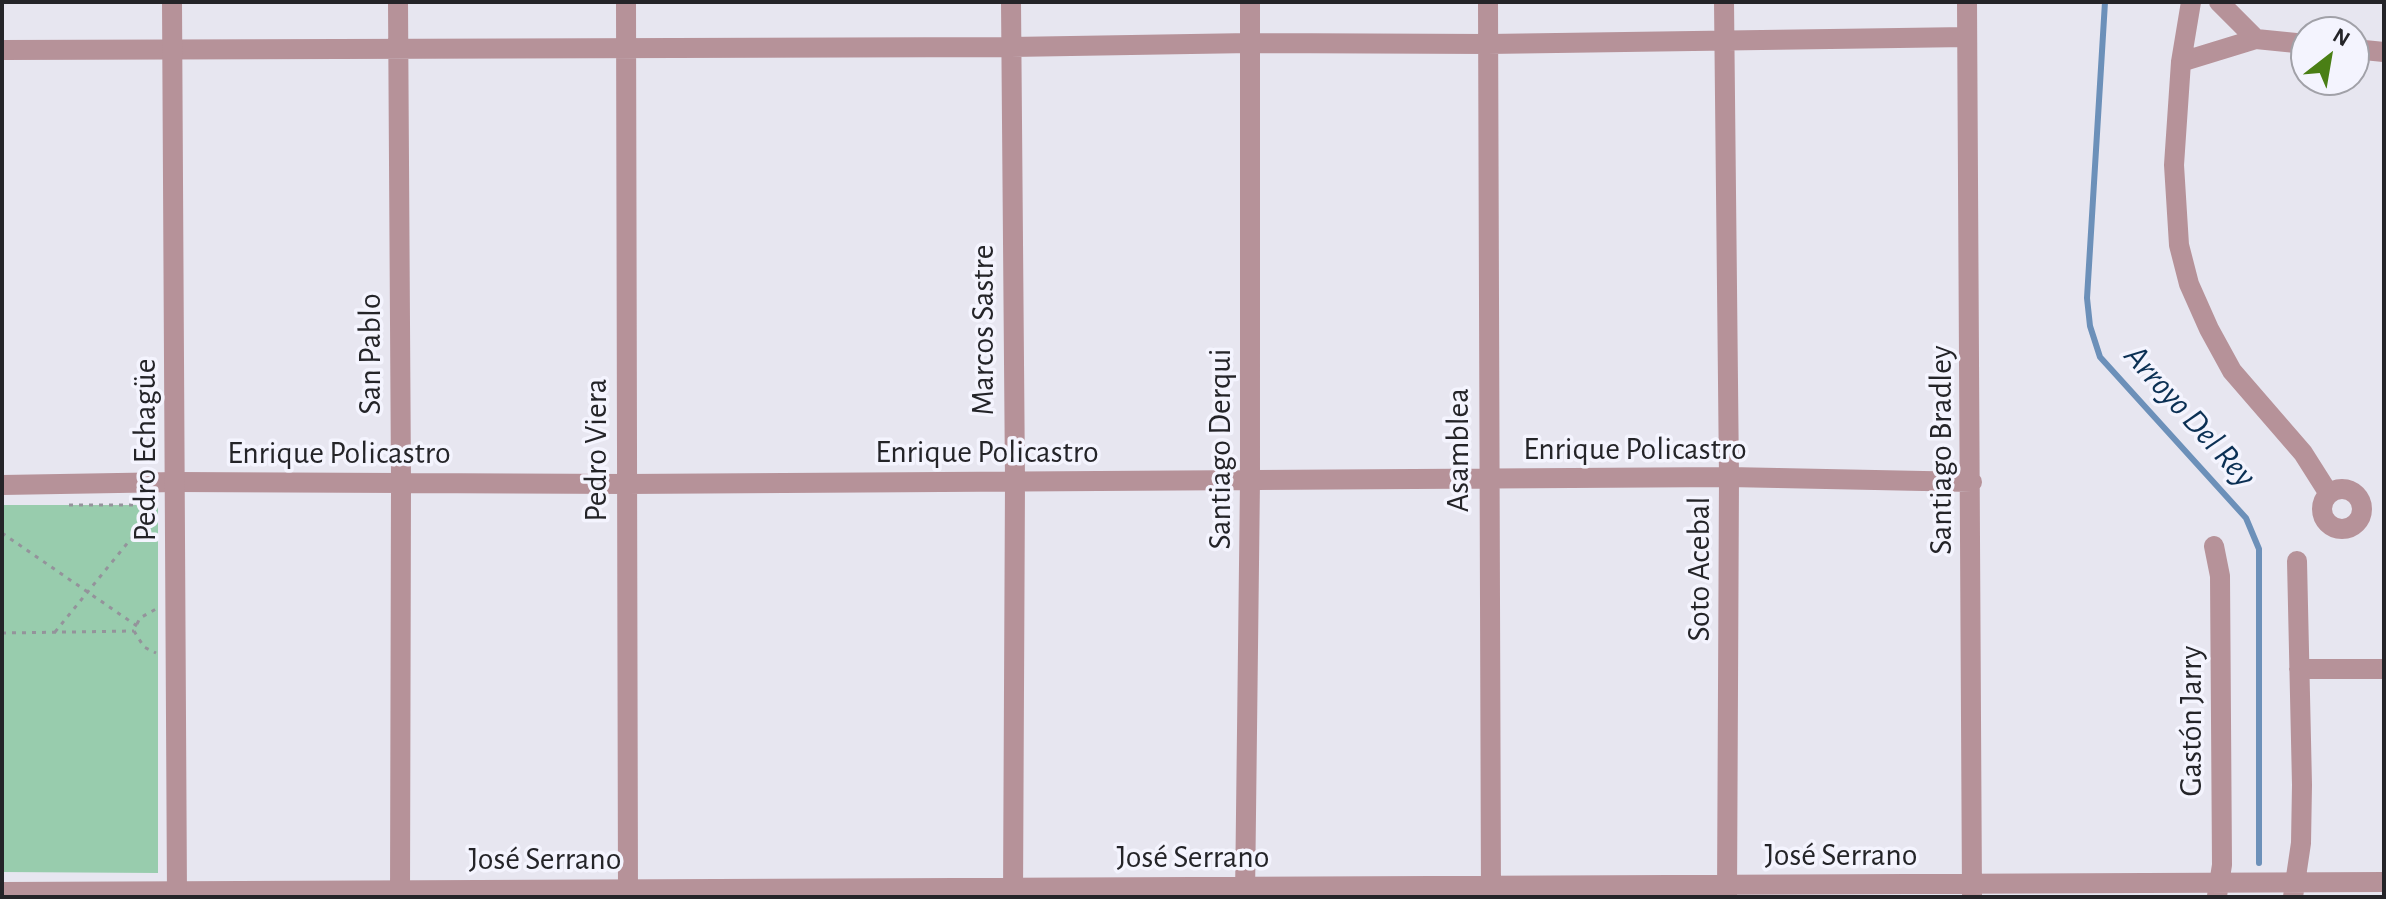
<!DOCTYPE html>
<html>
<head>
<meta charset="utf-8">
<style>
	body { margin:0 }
	#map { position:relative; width:2386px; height:899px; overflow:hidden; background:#e7e6f0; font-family:"Alegreya Sans",sans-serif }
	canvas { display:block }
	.frame { position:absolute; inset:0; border:4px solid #242428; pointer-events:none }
	.north { position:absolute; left:2290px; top:16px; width:80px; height:80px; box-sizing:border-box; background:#f4f4fe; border:2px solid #a1a1a8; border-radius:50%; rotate:31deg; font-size:22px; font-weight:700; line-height:32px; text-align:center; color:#242428 }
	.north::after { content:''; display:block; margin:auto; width:28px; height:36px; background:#4a7f15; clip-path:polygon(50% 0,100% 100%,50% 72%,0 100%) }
</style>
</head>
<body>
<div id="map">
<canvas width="2386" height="899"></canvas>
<div class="frame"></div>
<div class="north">N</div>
</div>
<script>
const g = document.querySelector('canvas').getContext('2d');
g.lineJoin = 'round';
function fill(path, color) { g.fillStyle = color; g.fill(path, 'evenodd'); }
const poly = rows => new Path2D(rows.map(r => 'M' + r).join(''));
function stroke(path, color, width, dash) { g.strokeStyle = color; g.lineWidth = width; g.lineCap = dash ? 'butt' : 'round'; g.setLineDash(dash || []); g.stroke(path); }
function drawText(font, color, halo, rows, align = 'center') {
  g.font = font + ' "Alegreya Sans",sans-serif'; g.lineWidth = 7; g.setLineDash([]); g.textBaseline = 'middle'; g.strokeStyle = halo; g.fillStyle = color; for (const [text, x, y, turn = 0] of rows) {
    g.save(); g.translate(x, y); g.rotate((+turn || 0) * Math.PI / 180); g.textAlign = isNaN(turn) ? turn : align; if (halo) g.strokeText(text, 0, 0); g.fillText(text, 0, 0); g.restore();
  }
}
fill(poly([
	[2,505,158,505,158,873,2,872]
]), '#98ccad');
stroke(poly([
	[2105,2,2087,298,2090,326,2100,357,2246,518,2259,549,2259,863]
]), '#6c90b9', 6);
stroke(poly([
	[69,505,157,505],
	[2,533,137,626],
	[137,624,140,618,156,609],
	[134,631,144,647,156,653],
	[55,632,156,508],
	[2,633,134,631]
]), '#94939b', 3, [4, 6]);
stroke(poly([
	[398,2,401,483,400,897],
	[626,2,628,897],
	[1011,2,1015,481,1013,897],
	[1488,2,1491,897],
	[1724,2,1729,477,1727,897],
	[1967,2,1972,897],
	[2191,2,2181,62,2174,165,2179,245,2189,284,2209,329,2232,371,2303,453,2329,494],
	[2219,2,2256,39],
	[2354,49,2384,52],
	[2,50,1011,47,1251,43,1488,44,1967,37],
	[2181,62,2256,39,2306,44],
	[2,485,176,482,626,484,1729,477,1972,482],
	'2322 509a20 20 0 1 1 40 0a20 20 0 1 1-40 0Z',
	[2214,546,2220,576,2222,865,2217,896],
	[2299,669,2384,669],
	[2,892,2384,882],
	[1245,897,1250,481,1250,2],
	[2293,897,2301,843,2302,785,2297,561]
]), '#b69299', 20);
stroke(poly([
	[172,2,177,897]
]), '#b69299', 20);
drawText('32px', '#242428', '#f4f4fe', [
	["Marcos Sastre",983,330,-90],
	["San Pablo",370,354,-90],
	["Santiago Derqui",1220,449,-90],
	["Enrique Policastro",1635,449],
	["Pedro Echagüe",145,450,-90],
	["Pedro Viera",596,450,-90],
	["Asamblea",1458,450,-90],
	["Santiago Bradley",1941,450,-90],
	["Enrique Policastro",987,452],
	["Enrique Policastro",339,453],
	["Soto Acebal",1699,569,-90],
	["Gastón Jarry",2191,721,-90],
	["José Serrano",1841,855],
	["José Serrano",1193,857],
	["José Serrano",545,859]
]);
drawText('italic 34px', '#0b3054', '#f4f4fe', [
	["Arroyo Del Rey",2190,416,48]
]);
</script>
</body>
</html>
